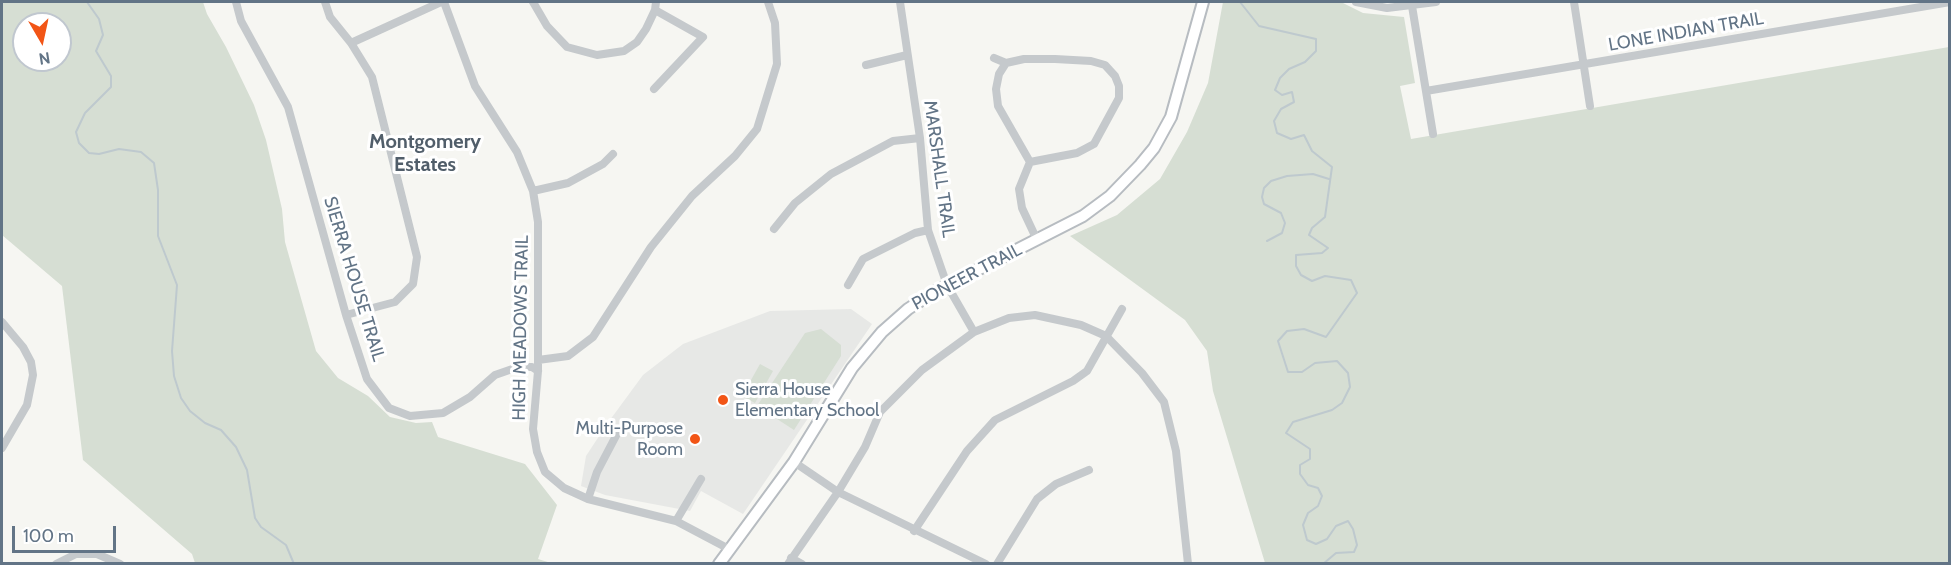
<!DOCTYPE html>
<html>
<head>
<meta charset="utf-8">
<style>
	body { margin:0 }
	#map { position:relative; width:1951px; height:565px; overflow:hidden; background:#f6f6f2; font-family:Cabin,sans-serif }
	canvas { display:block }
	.frame { position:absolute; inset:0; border:3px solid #627486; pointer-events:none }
	.north { position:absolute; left:12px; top:12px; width:60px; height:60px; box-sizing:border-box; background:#fff; border:2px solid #c0c7cf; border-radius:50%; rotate:171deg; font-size:16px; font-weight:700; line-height:24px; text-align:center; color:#627486 }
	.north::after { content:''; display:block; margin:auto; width:21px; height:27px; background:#f25516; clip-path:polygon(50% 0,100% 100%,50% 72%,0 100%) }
	.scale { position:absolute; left:12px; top:526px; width:104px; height:27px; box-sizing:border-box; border:3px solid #627486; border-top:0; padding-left:8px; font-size:18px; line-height:21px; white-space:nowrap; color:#627486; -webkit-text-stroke:4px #fff; paint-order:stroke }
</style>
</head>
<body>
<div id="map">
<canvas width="1951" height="565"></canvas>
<div class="frame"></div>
<div class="north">N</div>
<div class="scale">100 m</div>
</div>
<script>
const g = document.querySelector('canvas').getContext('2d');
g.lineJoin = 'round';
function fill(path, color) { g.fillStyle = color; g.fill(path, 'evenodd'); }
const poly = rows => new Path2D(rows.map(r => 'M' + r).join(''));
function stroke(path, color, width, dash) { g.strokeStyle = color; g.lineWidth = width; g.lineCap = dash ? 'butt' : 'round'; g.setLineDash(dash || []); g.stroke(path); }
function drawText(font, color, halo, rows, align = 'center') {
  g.font = font + ' Cabin,sans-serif'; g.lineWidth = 6; g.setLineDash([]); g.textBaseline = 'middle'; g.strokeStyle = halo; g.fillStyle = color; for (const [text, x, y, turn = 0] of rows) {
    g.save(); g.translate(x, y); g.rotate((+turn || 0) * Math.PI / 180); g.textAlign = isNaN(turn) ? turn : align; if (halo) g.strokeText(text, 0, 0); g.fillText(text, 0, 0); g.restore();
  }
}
fill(poly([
	[851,309,872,324,743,514,701,491,690,511,605,495,581,486,586,456,607,424,643,375,683,344,770,311]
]), '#e7e8e6');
fill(poly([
	[2,2,203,2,207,14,226,47,254,105,266,140,282,209,285,242,316,351,338,378,368,396,390,417,416,423,432,422,438,437,525,464,557,505,538,559,551,563,195,563,192,554,83,460,62,286,2,235],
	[24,24,60,24,60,60,24,60],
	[1223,2,1341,2,1363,13,1404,17,1415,83,1400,86,1411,139,1949,47,1949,563,1265,563,1213,391,1207,351,1185,320,1070,236,1117,215,1160,179,1187,132,1208,83],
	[821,329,841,345,841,356,794,430,757,406,805,333],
	[760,364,773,371,755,403,742,396]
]), '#d6ded3');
stroke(poly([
	[87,2,99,19,103,35,96,51,111,76,111,87,85,113,76,132,79,143,89,153,99,154,119,149,141,152,154,163,158,190,158,236,177,285,172,351,174,376,181,398,190,411,205,423,221,430,236,447,247,470,255,518,261,527,286,545,294,564],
	[1240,2,1259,26,1316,39,1316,51,1305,62,1289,69,1280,78,1275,90,1282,95,1292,92,1294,102,1281,109,1274,121,1277,133,1291,139,1304,135,1312,151,1332,167,1325,217,1312,228,1309,235,1328,248,1322,253,1296,255,1296,266,1301,275,1312,281,1325,276,1351,280,1357,293,1326,337,1304,329,1287,331,1278,341,1288,372,1302,372,1315,363,1337,361,1348,373,1350,387,1342,403,1332,410,1293,422,1286,433,1310,449,1310,459,1300,465,1300,474,1308,485,1318,488,1322,496,1318,506,1308,513,1303,525,1307,540,1316,544,1327,539,1336,526,1348,521,1353,529,1357,545,1354,552,1336,553,1323,564],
	[1267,241,1282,233,1285,223,1281,213,1264,204,1262,197,1264,188,1271,181,1287,176,1313,174,1329,179]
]), '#bec9ce', 2);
const secondary = poly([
	[719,564,794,462,852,368,882,332,908,309,934,292,1083,216,1110,196,1140,165,1154,148,1171,117,1203,2]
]);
stroke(secondary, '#b7bcc1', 14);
stroke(poly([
	[236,2,241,21,288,107,346,315,367,379,389,408,410,416,443,413,470,397,495,375,518,367,532,367,538,371],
	[325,2,330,17,351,43,372,77,417,257,413,284,395,302,346,315],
	[444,2,475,86,517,152,533,191,538,222,538,371,533,429,537,452,545,472,564,488,588,499,676,521,729,549],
	[533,2,547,26,567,47,597,55,624,51,637,42,646,29,655,10,656,2],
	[900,2,920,138,928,230,947,285,974,332],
	[1356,2,1387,8,1436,2],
	[1574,2,1590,106],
	[1412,6,1433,134],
	[351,43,441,2],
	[994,58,1006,63],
	[866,65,907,55],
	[654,89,703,37,655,10],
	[1426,91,1950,2],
	[1030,162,998,106,996,89,999,74,1006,63,1024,59,1055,59,1091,61,1105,65,1115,76,1119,86,1119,98,1094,144,1077,153,1030,162,1019,189,1022,208,1037,240],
	[533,191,568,183,603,164,613,154],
	[774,229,795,203,831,174,893,141,920,138],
	[848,285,863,259,915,233,928,230],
	[2,322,23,347,31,362,33,375,27,405,2,448],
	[538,360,568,356,593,337,651,247,692,196,735,156,757,129,777,64,775,23,768,2],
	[794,462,838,492,986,564],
	[588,499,597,472,618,432],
	[676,521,701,479],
	[914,531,967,451,995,420,1073,381,1087,371,1122,309],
	[791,558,802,564],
	[56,564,76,554,97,554,120,564],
	[788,564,838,492,865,447,880,412,922,370,974,332,1009,318,1035,315,1081,325,1106,336,1142,373,1164,402,1176,451,1188,564],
	[997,564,1037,499,1056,484,1089,470]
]), '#c5c9cc', 8);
stroke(secondary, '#fff', 10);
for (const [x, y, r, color] of [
	[723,400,6,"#f25516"],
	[695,439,6,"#f25516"]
]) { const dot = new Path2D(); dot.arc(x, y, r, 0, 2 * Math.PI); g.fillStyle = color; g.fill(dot); stroke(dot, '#fff', 2); }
drawText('18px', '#627486', '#fff', [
	["LONE INDIAN TRAIL",1686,32,-10],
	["MARSHALL TRAIL",939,169,82],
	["PIONEER TRAIL",967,277,-28],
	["SIERRA HOUSE TRAIL",354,279,73],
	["HIGH MEADOWS TRAIL",521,328,-89]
]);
drawText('18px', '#627486', '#fff', [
	["Sierra House",735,390],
	["Elementary School",735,411],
	["Multi-Purpose",683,429,"right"],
	["Room",683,450,"right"]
], 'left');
drawText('bold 20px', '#515e6a', '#fff', [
	["Montgomery",425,142],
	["Estates",425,165]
]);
</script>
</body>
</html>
